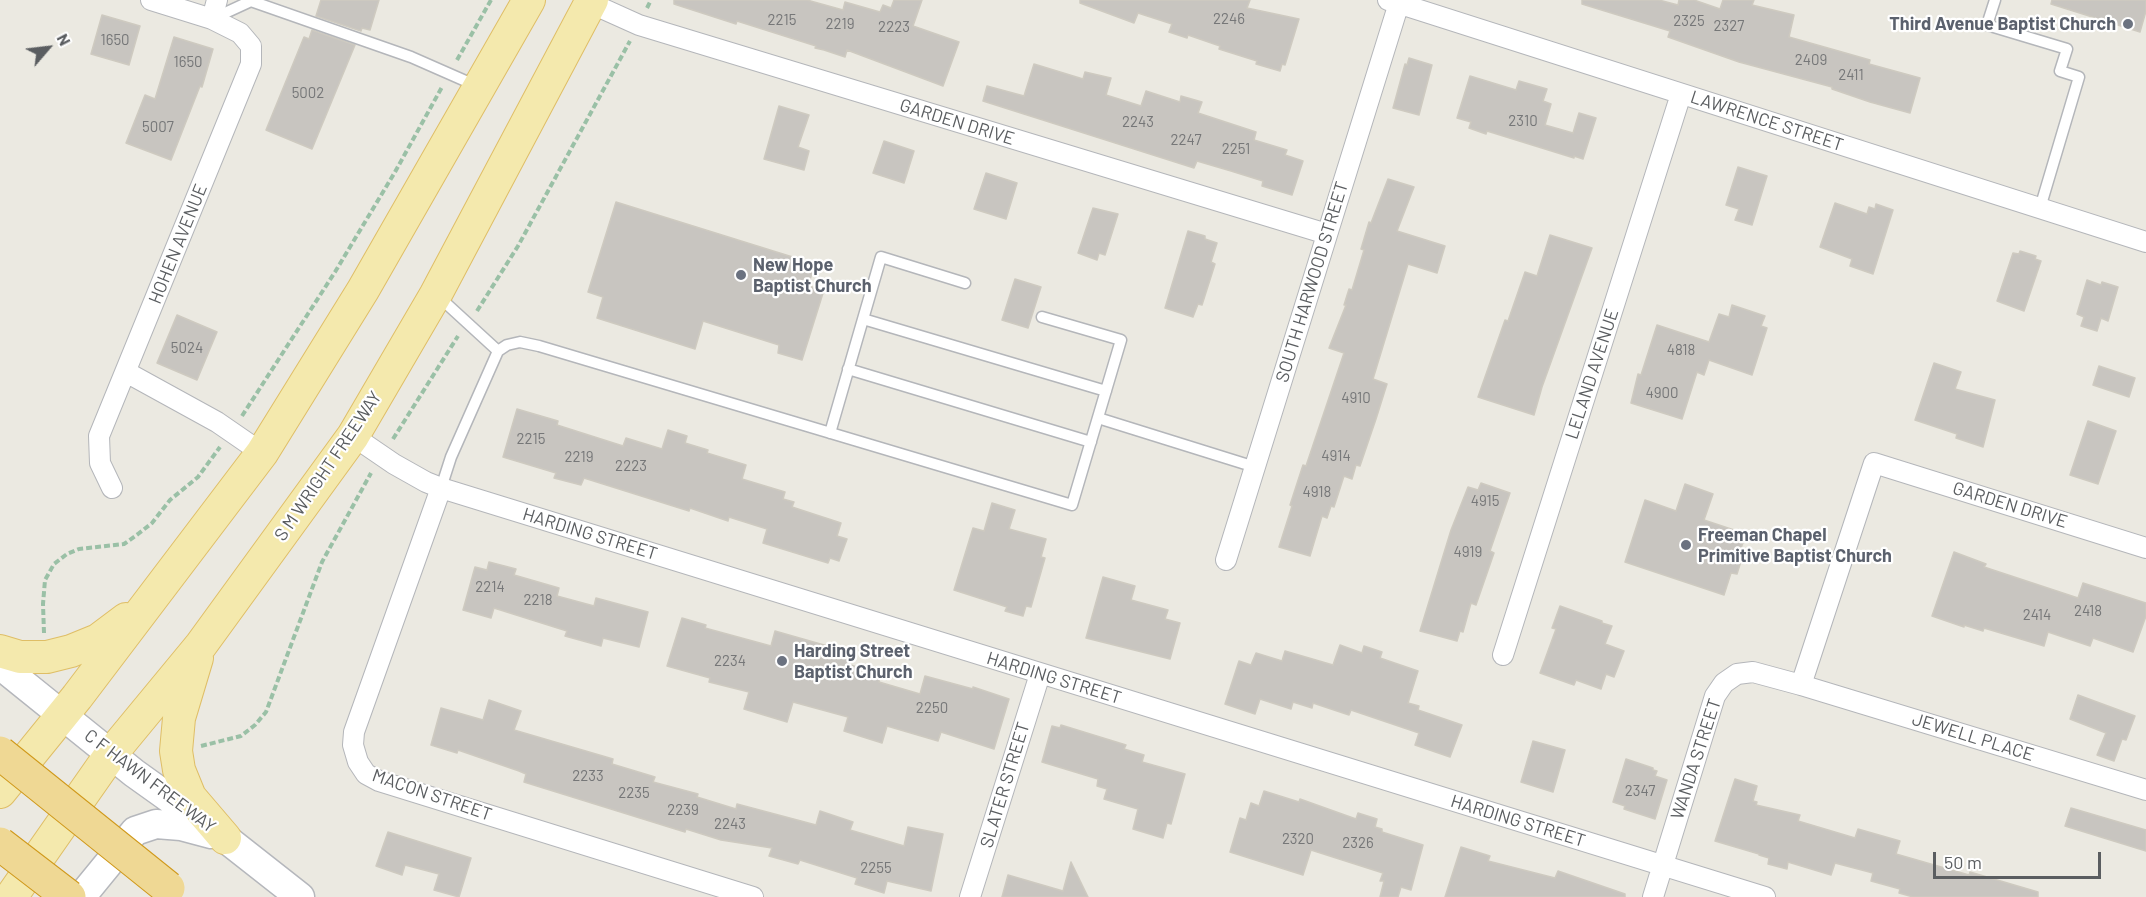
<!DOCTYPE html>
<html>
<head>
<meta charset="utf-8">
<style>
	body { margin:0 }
	#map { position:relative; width:2146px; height:897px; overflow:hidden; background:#ebe9e1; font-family:Barlow,sans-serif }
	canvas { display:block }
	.north { position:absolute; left:18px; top:18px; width:60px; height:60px; -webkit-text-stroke:4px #fff; paint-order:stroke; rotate:62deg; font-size:16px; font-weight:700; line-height:24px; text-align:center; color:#5a5d60 }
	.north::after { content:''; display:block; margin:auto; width:21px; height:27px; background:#5a5d60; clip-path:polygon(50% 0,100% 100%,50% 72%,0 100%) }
	.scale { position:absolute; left:1933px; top:852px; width:168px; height:27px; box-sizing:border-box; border:3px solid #5a5d60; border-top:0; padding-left:8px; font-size:18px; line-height:21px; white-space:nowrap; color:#5a5d60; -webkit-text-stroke:4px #fff; paint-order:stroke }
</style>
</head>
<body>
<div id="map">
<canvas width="2146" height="897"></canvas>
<div class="north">N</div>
<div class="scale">50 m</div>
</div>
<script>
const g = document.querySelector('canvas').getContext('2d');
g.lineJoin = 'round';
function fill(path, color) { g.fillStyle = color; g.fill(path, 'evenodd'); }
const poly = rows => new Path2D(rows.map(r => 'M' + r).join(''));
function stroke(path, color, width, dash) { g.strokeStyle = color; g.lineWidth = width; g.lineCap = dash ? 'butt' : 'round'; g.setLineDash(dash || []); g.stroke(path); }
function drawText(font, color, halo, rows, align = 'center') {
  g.font = font + ' Barlow,sans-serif'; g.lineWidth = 4.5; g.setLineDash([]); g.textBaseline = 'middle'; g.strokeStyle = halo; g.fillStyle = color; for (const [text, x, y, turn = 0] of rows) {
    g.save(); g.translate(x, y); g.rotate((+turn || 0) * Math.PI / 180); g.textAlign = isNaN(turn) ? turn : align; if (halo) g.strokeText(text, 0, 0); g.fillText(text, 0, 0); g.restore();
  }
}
const building = poly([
	[321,0,379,0,370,30,362,28,361,31,316,16,321,0],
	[674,0,807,0,843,10,845,2,880,12,883,5,891,8,894,0,922,0,913,26,959,42,943,86,847,50,845,57,824,50,815,48,816,46,737,21,736,24,674,4,674,0],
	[1080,0,1250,0,1247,8,1299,19,1285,65,1282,64,1280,71,1256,64,1257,61,1219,49,1220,46,1188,35,1187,38,1169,32,1172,24,1138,13,1134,23,1080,3,1080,0],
	[1582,0,1659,0,1678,5,1679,0,1694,0,1720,9,1723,0,1754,0,1752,5,1794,15,1789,37,1849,54,1870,60,1869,64,1920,78,1910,113,1870,102,1832,89,1832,87,1739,62,1668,37,1670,31,1582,4,1582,0],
	[2052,0,2146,0,2146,11,2140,32,2051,4,2052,0],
	[102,15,140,26,129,65,91,54,102,15],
	[312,30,355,45,312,149,266,130,304,37,309,39,312,30],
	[174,37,213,49,202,87,200,86,171,160,126,143,145,95,155,99,174,37],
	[1409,58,1432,65,1419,115,1393,108,1405,64,1407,65,1409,58],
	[1034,64,1083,79,1085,72,1111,78,1106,95,1141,106,1146,91,1180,102,1181,96,1202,102,1198,113,1256,132,1254,140,1287,150,1285,155,1303,161,1292,195,1262,186,1263,181,1231,171,1197,161,1194,168,983,101,987,86,1024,96,1034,64],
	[1470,76,1516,90,1519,81,1547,89,1543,101,1551,104,1545,125,1573,133,1579,113,1596,118,1583,159,1574,156,1574,158,1487,131,1486,134,1469,128,1471,122,1457,118,1470,76],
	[779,106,809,115,798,147,809,151,804,170,764,159,779,106],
	[884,141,914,151,904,183,873,173,884,141],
	[1738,167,1767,176,1752,225,1735,220,1739,209,1726,205,1738,167],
	[986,173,1017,183,1006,219,974,209,986,173],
	[1388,179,1414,187,1397,231,1445,246,1437,273,1408,264,1373,379,1387,384,1376,419,1360,466,1356,465,1352,479,1344,476,1334,507,1331,506,1327,518,1322,516,1310,556,1279,547,1292,506,1290,505,1303,465,1306,466,1344,353,1329,348,1346,305,1344,305,1349,289,1352,290,1364,250,1361,249,1369,222,1371,223,1388,179],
	[616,202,815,264,808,286,824,290,802,360,778,353,779,345,703,321,695,349,597,318,603,297,588,292,616,202],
	[1835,203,1867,214,1869,207,1875,209,1876,204,1893,210,1873,274,1850,266,1852,259,1820,247,1835,203],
	[1093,208,1118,214,1105,255,1099,253,1097,260,1078,253,1093,208],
	[1188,231,1205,236,1205,239,1217,243,1211,262,1215,264,1202,305,1198,304,1193,317,1165,308,1188,231],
	[1550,235,1592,248,1542,387,1534,415,1478,397,1505,320,1508,321,1525,272,1537,276,1550,235],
	[2020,251,2036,256,2035,259,2041,261,2024,311,1997,301,2013,253,2019,254,2020,251],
	[1015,279,1041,287,1028,328,1002,320,1015,279],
	[2087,280,2101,285,2102,282,2118,287,2108,321,2101,318,2097,331,2081,326,2084,317,2077,314,2087,280],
	[1732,305,1765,316,1761,326,1767,328,1752,375,1709,360,1704,375,1697,372,1682,419,1631,403,1638,374,1641,375,1657,325,1709,342,1719,314,1729,317,1732,305],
	[177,315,217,332,197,380,157,363,177,315],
	[1934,363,1961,372,1955,389,1995,400,1983,447,1956,438,1957,434,1915,420,1934,363],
	[2099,366,2135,378,2129,397,2093,385,2099,366],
	[517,409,558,421,557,425,623,446,626,438,662,449,668,430,687,436,685,443,708,450,707,453,746,465,742,479,785,492,783,499,794,502,792,507,841,523,837,536,847,539,839,561,830,558,828,563,763,543,767,529,729,517,728,521,690,508,689,511,584,478,581,485,554,478,556,473,503,457,517,409],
	[2088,421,2116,431,2098,484,2070,475,2088,421],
	[1481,483,1510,493,1490,551,1494,553,1476,605,1471,603,1463,632,1460,631,1457,641,1420,631,1451,530,1468,487,1478,490,1481,483],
	[1685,484,1713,494,1704,520,1746,534,1738,557,1742,558,1737,574,1731,573,1724,595,1625,562,1645,500,1676,511,1685,484],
	[992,503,1015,510,1009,529,1046,539,1041,557,1045,558,1031,607,1026,606,1023,616,1005,611,1007,607,954,590,973,528,984,531,992,503],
	[1954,552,1986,564,1984,567,2078,598,2083,583,2146,603,2146,616,2133,652,2093,638,2090,646,2048,632,2044,646,1984,628,1983,631,1964,625,1964,627,1932,616,1954,552],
	[489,562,516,569,514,575,559,588,557,596,594,606,596,598,648,612,639,647,603,638,601,646,565,636,567,631,494,608,491,618,463,610,475,567,487,570,489,562],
	[1103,577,1135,586,1131,600,1168,610,1165,619,1180,623,1170,659,1086,638,1103,577],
	[1560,606,1602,621,1602,623,1612,626,1605,644,1624,651,1614,677,1606,674,1601,689,1576,680,1574,685,1540,673,1556,629,1552,628,1560,606],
	[682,618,706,625,705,628,771,646,775,631,852,653,848,664,881,675,879,682,920,694,925,676,973,689,973,687,1009,699,994,749,941,732,938,741,887,726,882,743,844,731,848,717,793,702,787,722,744,709,749,692,709,682,710,678,667,666,682,618],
	[1340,645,1362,653,1364,646,1382,652,1380,658,1418,671,1408,703,1419,706,1418,710,1462,725,1450,757,1415,745,1419,733,1351,710,1349,715,1313,703,1312,708,1293,702,1291,709,1260,699,1255,714,1225,704,1239,661,1251,665,1256,653,1282,661,1285,651,1333,665,1340,645],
	[2078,695,2135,716,2126,740,2122,739,2114,761,2097,755,2106,733,2070,719,2078,695],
	[489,700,521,711,514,730,613,759,612,764,655,777,653,782,698,794,697,797,736,809,737,804,816,825,820,811,853,822,850,830,904,846,908,827,943,834,931,891,887,881,884,893,855,884,857,878,800,860,798,864,769,856,772,848,721,840,686,829,685,832,672,828,524,782,526,774,519,771,458,750,457,753,431,745,441,708,483,720,489,700],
	[1061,725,1126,745,1124,749,1144,755,1142,762,1185,774,1171,824,1167,823,1163,838,1133,829,1138,809,1104,799,1107,789,1097,786,1098,779,1042,762,1052,726,1060,728,1061,725],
	[1533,741,1565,750,1553,792,1521,782,1533,741],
	[1626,759,1653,768,1653,770,1657,771,1655,776,1667,780,1655,819,1624,809,1625,806,1613,802,1626,759],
	[1735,779,1757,786,1753,801,1757,802,1756,805,1800,815,1798,821,1855,838,1858,829,1900,841,1896,854,1969,875,1970,872,2038,892,2038,897,1913,897,1899,893,1900,889,1871,881,1873,873,1835,863,1831,875,1788,862,1787,869,1768,864,1769,858,1759,855,1759,854,1715,841,1735,779],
	[1264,791,1299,802,1300,799,1356,819,1358,813,1377,819,1375,827,1382,829,1382,832,1423,845,1411,890,1401,887,1398,897,1380,897,1384,881,1380,881,1383,873,1311,850,1303,875,1230,852,1240,818,1246,820,1251,803,1259,806,1264,791],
	[2071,808,2146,830,2146,851,2065,826,2071,808],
	[388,832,471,858,459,897,434,890,439,874,405,865,402,875,376,866,388,832],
	[1461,847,1490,856,1488,861,1555,878,1558,871,1625,894,1625,897,1445,897,1461,847],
	[1071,862,1088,897,1002,897,1008,875,1063,891,1071,862]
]);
fill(building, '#c8c5c0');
stroke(building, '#cecac0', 1.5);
const service = poly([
	[1995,0,1987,25,2067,49,2060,71,2079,77,2040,208],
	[212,19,251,1,411,57,477,86],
	[438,296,498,351],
	[863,319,1106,391],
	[848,369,1091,442],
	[1098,418,1255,467],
	[830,433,881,257,965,283],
	[441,488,451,457,498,351,507,345,520,342,539,346,1072,505,1121,340,1042,317]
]);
const minor = poly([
	[1388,0,2146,242],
	[590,3,639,25,1327,234],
	[212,19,217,0],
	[126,372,217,422,262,453],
	[353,436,394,464,426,482,441,488,1765,897],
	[112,488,100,463,99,436,251,64,251,46,240,33,212,19,151,0],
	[441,488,354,732,353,745,358,762,366,774,379,781,753,897],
	[1226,560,1399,3],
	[1503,655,1681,94],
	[1801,685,1874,463,2146,548],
	[970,897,1040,674],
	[1653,897,1715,696,1724,683,1737,674,1753,672,1801,685,2146,790]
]);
const secondary = poly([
	[0,665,134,773,225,838,300,897],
	[81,897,135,831,156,824,181,826,211,834]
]);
const primary = poly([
	[0,651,20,657,47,657,71,651,98,640,126,619],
	[197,658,179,718,176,751,179,770,190,797,225,838],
	[0,792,77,697,262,453,363,290,529,0],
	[11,897,111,754,201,645,353,436,436,294,592,0]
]);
stroke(service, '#b4b6ba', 13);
stroke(minor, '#b4b6ba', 22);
stroke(secondary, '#b5b7bc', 31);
stroke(primary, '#dfbe66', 34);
stroke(poly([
	[647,8,651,0],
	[457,60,491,0],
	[477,311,518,246,630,41],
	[242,416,335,272,395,172,442,87],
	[393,439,458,336],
	[44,633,43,604,45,580,54,564,67,554,79,549,124,544,138,534,152,523,170,500,198,477,220,447],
	[201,746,241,736,255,725,266,712,322,562,371,473]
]), '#9ac0a6', 4, [6, 3]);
stroke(service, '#fff', 10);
stroke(minor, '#fff', 20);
stroke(secondary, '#fff', 28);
stroke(primary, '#f4e9ad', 32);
const motorwayBridge = poly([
	[0,753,168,888],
	[0,844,69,897]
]);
stroke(motorwayBridge, '#d0991b', 35, []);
stroke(motorwayBridge, '#efd894', 33);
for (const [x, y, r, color] of [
	[2128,24,6,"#6b7280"],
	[741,275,6,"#6b7280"],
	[1686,545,6,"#6b7280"],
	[782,661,6,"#6b7280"]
]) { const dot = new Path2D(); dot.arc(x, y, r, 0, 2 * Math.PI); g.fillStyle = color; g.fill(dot); stroke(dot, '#fff', 2); }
drawText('15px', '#767778', null, [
	["2246",1229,19],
	["2215",782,20],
	["2325",1689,21],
	["2219",840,24],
	["2327",1729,26],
	["2223",894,27],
	["1650",115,40],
	["2409",1811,60],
	["1650",188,62],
	["2411",1851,75],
	["5002",308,93],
	["2310",1523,121],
	["2243",1138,122],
	["5007",158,127],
	["2247",1186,140],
	["2251",1236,149],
	["5024",187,348],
	["4818",1681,350],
	["4900",1662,393],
	["4910",1356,398],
	["2215",531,439],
	["4914",1336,456],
	["2219",579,457],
	["2223",631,466],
	["4918",1317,492],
	["4915",1485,501],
	["4919",1468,552],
	["2214",490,587],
	["2218",538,600],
	["2418",2088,611],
	["2414",2037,615],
	["2234",730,661],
	["2250",932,708],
	["2233",588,776],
	["2347",1640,791],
	["2235",634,793],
	["2239",683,810],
	["2243",730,824],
	["2320",1298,839],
	["2326",1358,843],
	["2255",876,868]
]);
drawText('bold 18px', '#5b616d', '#fff', [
	["Third Avenue Baptist Church",2116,24,"right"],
	["New Hope",753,265],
	["Baptist Church",753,286],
	["Freeman Chapel",1698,535],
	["Primitive Baptist Church",1698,556],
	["Harding Street",794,651],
	["Baptist Church",794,672]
], 'left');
drawText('18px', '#5a5d60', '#fff', [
	["LAWRENCE STREET",1767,121,18],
	["GARDEN DRIVE",957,122,17],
	["HOHEN AVENUE",178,244,-68],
	["SOUTH HARWOOD STREET",1312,282,-73],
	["LELAND AVENUE",1592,374,-72],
	["S M WRIGHT FREEWAY",328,466,-56],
	["GARDEN DRIVE",2010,505,17],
	["HARDING STREET",590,534,17],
	["HARDING STREET",1054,678,17],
	["JEWELL PLACE",1973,737,17],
	["WANDA STREET",1696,759,-72],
	["C F HAWN FREEWAY",150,781,37],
	["SLATER STREET",1005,785,-73],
	["MACON STREET",432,795,19],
	["HARDING STREET",1518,821,17]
]);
</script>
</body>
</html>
